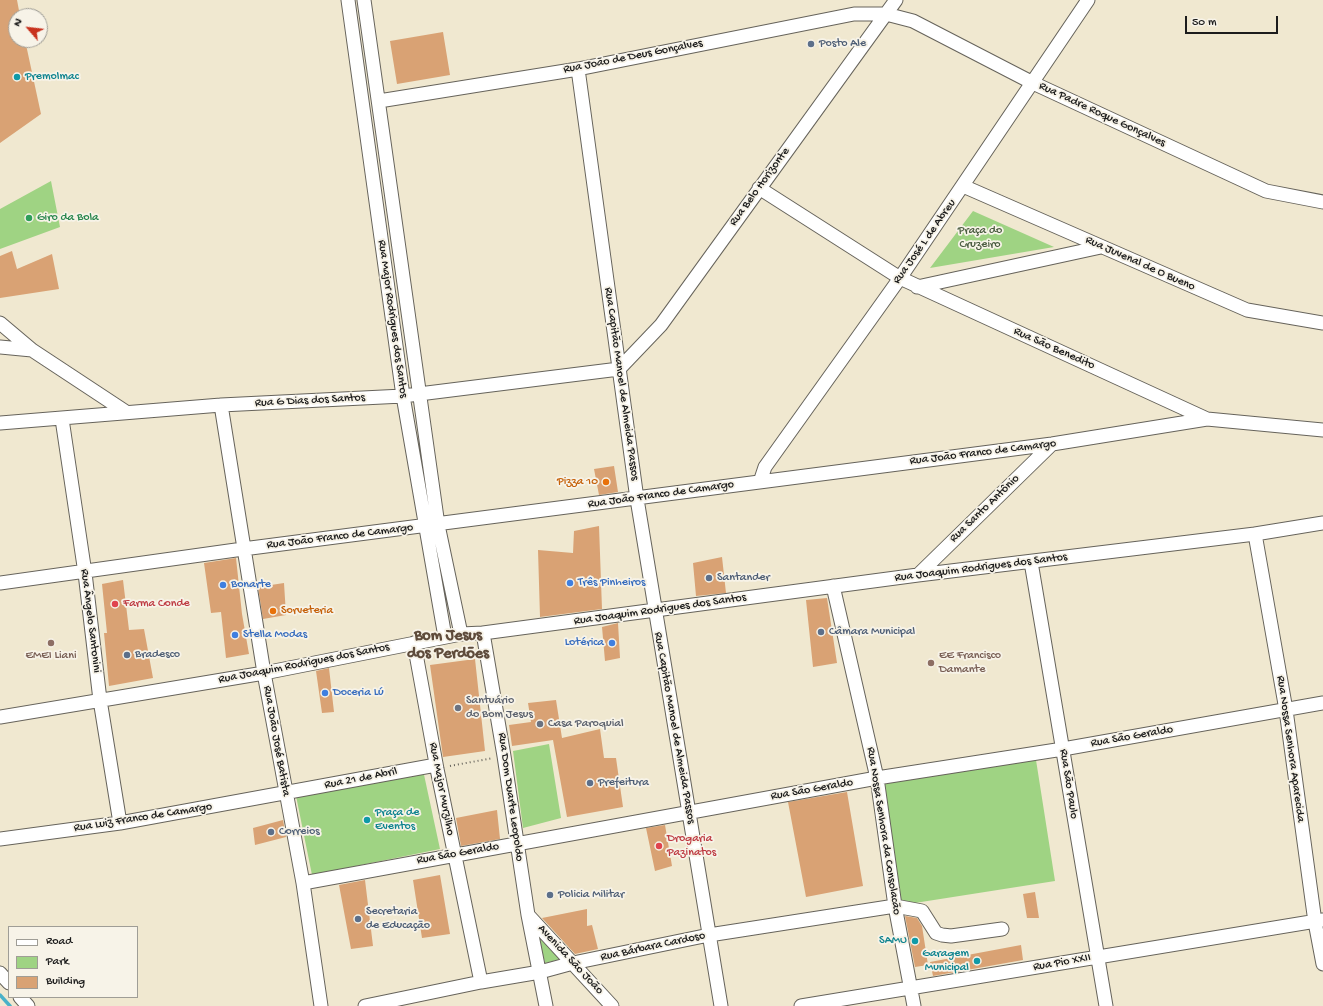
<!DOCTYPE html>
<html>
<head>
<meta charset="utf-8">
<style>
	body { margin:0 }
	#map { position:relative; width:1323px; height:1006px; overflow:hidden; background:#f0e8d0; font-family:"Gochi Hand",sans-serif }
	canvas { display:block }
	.legend { position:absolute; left:8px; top:926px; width:130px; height:72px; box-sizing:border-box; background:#f7f3e8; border:1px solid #9f9d96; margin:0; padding:5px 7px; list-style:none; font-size:12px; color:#1c1c1c }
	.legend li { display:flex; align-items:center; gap:8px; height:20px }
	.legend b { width:20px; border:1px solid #9f9d96 }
	.north { position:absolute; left:8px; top:8px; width:40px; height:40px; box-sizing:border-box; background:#f7f3e8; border:1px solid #9f9d96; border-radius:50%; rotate:298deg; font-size:11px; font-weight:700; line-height:16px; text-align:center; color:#1c1c1c }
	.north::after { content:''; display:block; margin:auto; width:14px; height:18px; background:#c8321e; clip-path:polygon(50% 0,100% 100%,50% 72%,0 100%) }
	.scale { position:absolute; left:1185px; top:16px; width:93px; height:18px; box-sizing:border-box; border:2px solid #1c1c1c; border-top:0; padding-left:5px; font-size:12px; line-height:14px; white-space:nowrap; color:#1c1c1c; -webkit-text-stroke:3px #f7f3e8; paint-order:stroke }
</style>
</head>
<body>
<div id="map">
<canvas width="1323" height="1006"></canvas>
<ul class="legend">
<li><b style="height:5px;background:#fff"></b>Road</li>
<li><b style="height:11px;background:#9fd383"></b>Park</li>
<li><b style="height:11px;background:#d9a274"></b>Building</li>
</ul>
<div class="north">N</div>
<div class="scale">50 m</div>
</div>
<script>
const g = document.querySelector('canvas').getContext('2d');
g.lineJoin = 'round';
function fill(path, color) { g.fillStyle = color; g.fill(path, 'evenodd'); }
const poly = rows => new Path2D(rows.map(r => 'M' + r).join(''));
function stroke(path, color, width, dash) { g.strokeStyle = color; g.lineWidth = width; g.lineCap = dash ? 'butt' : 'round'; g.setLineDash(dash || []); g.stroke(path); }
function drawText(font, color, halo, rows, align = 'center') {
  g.font = font + ' "Gochi Hand",sans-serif'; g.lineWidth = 3.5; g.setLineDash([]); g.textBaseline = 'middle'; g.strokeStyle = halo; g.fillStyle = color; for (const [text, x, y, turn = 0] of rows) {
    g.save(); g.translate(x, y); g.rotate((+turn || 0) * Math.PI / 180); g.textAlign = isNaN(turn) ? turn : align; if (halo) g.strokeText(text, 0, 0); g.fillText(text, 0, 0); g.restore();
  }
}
fill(poly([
	[51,181,60,227,0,249,0,209],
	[973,211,1054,247,930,268],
	[549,744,561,818,523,828,513,751],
	[1036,760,1055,881,902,905,881,782],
	[423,770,440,849,312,875,295,791],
	[539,938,561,959,545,963]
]), '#9fd383');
stroke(poly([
	[0,995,10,1006]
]), '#49b1c8', 3.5);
fill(poly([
	[0,0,17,0,20,16,16,16,16,40,25,40,41,114,0,143],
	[443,32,450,75,397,84,390,41],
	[12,251,17,269,52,254,59,289,0,298,0,256],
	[614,466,618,492,599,495,594,469],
	[599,526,602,609,540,617,538,550,573,553,574,531],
	[722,557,726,593,696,596,693,563],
	[236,558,242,614,249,654,226,658,221,612,211,613,204,563],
	[123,580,129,630,144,629,153,678,109,686,104,633,107,633,102,584],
	[284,583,286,615,263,619,258,587],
	[827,598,837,663,813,667,806,600],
	[618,623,620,658,605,661,602,627],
	[475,659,485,751,443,757,430,665],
	[329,668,334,712,322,713,316,671],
	[556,700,562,738,600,729,604,758,616,758,623,807,567,817,553,740,512,746,509,725,531,722,528,703],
	[847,792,863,886,806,897,788,802],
	[497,810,500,839,461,846,456,818],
	[283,820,286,837,255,845,253,828],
	[665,825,672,866,655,871,646,828],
	[440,875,450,934,422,938,413,880],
	[365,880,373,946,351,949,339,885],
	[1035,892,1039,918,1027,918,1023,894],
	[587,909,587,926,592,925,598,949,575,954,542,918],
	[905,916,917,918,922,926,928,965,915,967],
	[1021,945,1023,960,933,976,930,962]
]), '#d9a274');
const minor = poly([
	[348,0,403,396,445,637],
	[364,0,438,525,461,634],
	[578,69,637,499,721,1006],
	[379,101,578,69,854,14,886,14,913,21,1033,83,1266,191,1323,202],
	[963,186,1247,310,1323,323],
	[759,188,900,278,1207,419],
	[917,287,1101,247],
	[0,323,32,350,126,412],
	[0,347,32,350],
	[619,369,661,325,896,0],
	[221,405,264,673,303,883,321,1006],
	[62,419,85,573,100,700,120,823],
	[0,423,221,405,403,396,619,369],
	[760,482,765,467,900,278,1088,0],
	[1255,534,1286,710,1315,922,1323,964],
	[1031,562,1106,1006],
	[918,575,1052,444],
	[0,583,243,549,1052,444,1207,419,1323,430],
	[833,586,877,778,895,906,914,1006],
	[483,633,504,756,528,915,546,1006],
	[414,643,437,769,481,982],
	[0,717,264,673,461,634,483,633,918,575,1255,534,1323,523],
	[0,839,120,823,436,765],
	[303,883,877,778,1063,749,1323,703],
	[528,915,612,1006],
	[0,973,9,983],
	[20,997,28,1006],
	[365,1006,481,982,540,972,573,963,709,935,895,906,922,911,936,933,942,935,951,936,1002,929],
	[801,1006,1323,920]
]);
stroke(minor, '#66635b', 15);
stroke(poly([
	[450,766,493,758]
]), '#66635b', 2, [1, 3]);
stroke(minor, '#fff', 13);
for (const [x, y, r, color] of [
	[811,44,4,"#5c6f8a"],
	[17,77,4,"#0f9aa8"],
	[29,218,4,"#2e9e5b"],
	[606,482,4,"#e8710a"],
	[709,578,4,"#5c6f8a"],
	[570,583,4,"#3f7fe0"],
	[223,585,4,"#3f7fe0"],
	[115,604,4,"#e0444e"],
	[273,611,4,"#e8710a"],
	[821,632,4,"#5c6f8a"],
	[235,635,4,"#3f7fe0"],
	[51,643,4,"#8d6e63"],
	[612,643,4,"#3f7fe0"],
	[127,655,4,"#5c6f8a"],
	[931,663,4,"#8d6e63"],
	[325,693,4,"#3f7fe0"],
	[458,708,4,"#6b7280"],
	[540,724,4,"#6b7280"],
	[590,783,4,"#5c6f8a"],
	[367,820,4,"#0f9aa8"],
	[271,832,4,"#5c6f8a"],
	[659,846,4,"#e0444e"],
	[550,895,4,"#5c6f8a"],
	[358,919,4,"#5c6f8a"],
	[915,941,4,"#0f9aa8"],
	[977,961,4,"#0f9aa8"]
]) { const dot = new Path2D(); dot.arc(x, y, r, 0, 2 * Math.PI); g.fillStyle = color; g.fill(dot); stroke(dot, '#f7f3e8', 1.5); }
drawText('12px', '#4e5e75', '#f7f3e8', [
	["Posto Ale",819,44],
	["Santander",717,578],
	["Câmara Municipal",829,632],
	["Bradesco",135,655],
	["Prefeitura",598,783],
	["Correios",279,832],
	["Policia Militar",558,895],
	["Secretaria",366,912],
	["de Educação",366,926]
], 'left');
drawText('12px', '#1c1c1c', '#f7f3e8', [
	["Rua João de Deus Gonçalves",633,57,-11],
	["Rua Padre Roque Gonçalves",1102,115,25],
	["Rua Belo Horizonte",760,187,-54],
	["Rua José L de Abreu",925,242,-55],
	["Rua Juvenal de O Bueno",1140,264,24],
	["Rua Major Rodrigues dos Santos",392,319,82],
	["Rua São Benedito",1054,349,24],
	["Rua Capitão Manoel de Almeida Passos",621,384,82],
	["Rua G Dias dos Santos",310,401,-3],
	["Rua João Franco de Camargo",983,453,-7],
	["Rua João Franco de Camargo",661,495,-8],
	["Rua Santo Antônio",985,509,-44],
	["Rua João Franco de Camargo",340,537,-7],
	["Rua Joaquim Rodrigues dos Santos",981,568,-7],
	["Rua Joaquim Rodrigues dos Santos",660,610,-8],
	["Rua Ângelo Santonini",90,621,83],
	["Rua Joaquim Rodrigues dos Santos",304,664,-11],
	["Rua Capitão Manoel de Almeida Passos",674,728,80],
	["Rua São Geraldo",1132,737,-10],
	["Rua João José Batista",276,741,80],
	["Rua Nossa Senhora Aparecida",1290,749,82],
	["Rua 21 de Abril",361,779,-11],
	["Rua São Paulo",1068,784,81],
	["Rua Major Murzilho",441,789,79],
	["Rua São Geraldo",812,790,-10],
	["Rua Dom Duarte Leopoldo",510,797,82],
	["Rua Luiz Franco de Camargo",143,818,-9],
	["Rua Nossa Senhora da Consolacão",883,831,81],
	["Rua São Geraldo",458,854,-10],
	["Rua Bárbara Cardoso",653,947,-12],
	["Avenida São João",570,960,47],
	["Rua Pio XXII",1062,963,-10]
]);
drawText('12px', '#0d838f', '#f7f3e8', [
	["Premolmac",25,77],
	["Praça de",375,813],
	["Eventos",375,827],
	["SAMU",907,941,"right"],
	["Garagem",969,954,"right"],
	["Municipal",969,968,"right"]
], 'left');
drawText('12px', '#27864d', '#f7f3e8', [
	["Giro da Bola",37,218]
], 'left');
drawText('12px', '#4a5c40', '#f7f3e8', [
	["Praça do",980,231],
	["Cruzeiro",980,245]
]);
drawText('12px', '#c56008', '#f7f3e8', [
	["Pizza 10",598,482],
	["Sorveteria",281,611,"left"]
], 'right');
drawText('12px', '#366cbe', '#f7f3e8', [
	["Três Pinheiros",578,583],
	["Bonarte",231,585],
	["Stella Modas",243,635],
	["Lotérica",604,643,"right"],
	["Doceria Lú",333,693]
], 'left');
drawText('12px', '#be3a42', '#f7f3e8', [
	["Farma Conde",123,604],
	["Drogaria",667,839],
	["Pazinatos",667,853]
], 'left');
drawText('12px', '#785e54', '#f7f3e8', [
	["EMEI Liani",51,656],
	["EE Francisco",939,656,"left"],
	["Damante",939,670,"left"]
]);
drawText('12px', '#5b616d', '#f7f3e8', [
	["Santuário",466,701],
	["do Bom Jesus",466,715],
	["Casa Paroquial",548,724]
], 'left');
drawText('bold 16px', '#5e4b3b', '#f7f3e8', [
	["Bom Jesus",448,637],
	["dos Perdões",448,655]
]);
</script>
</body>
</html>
